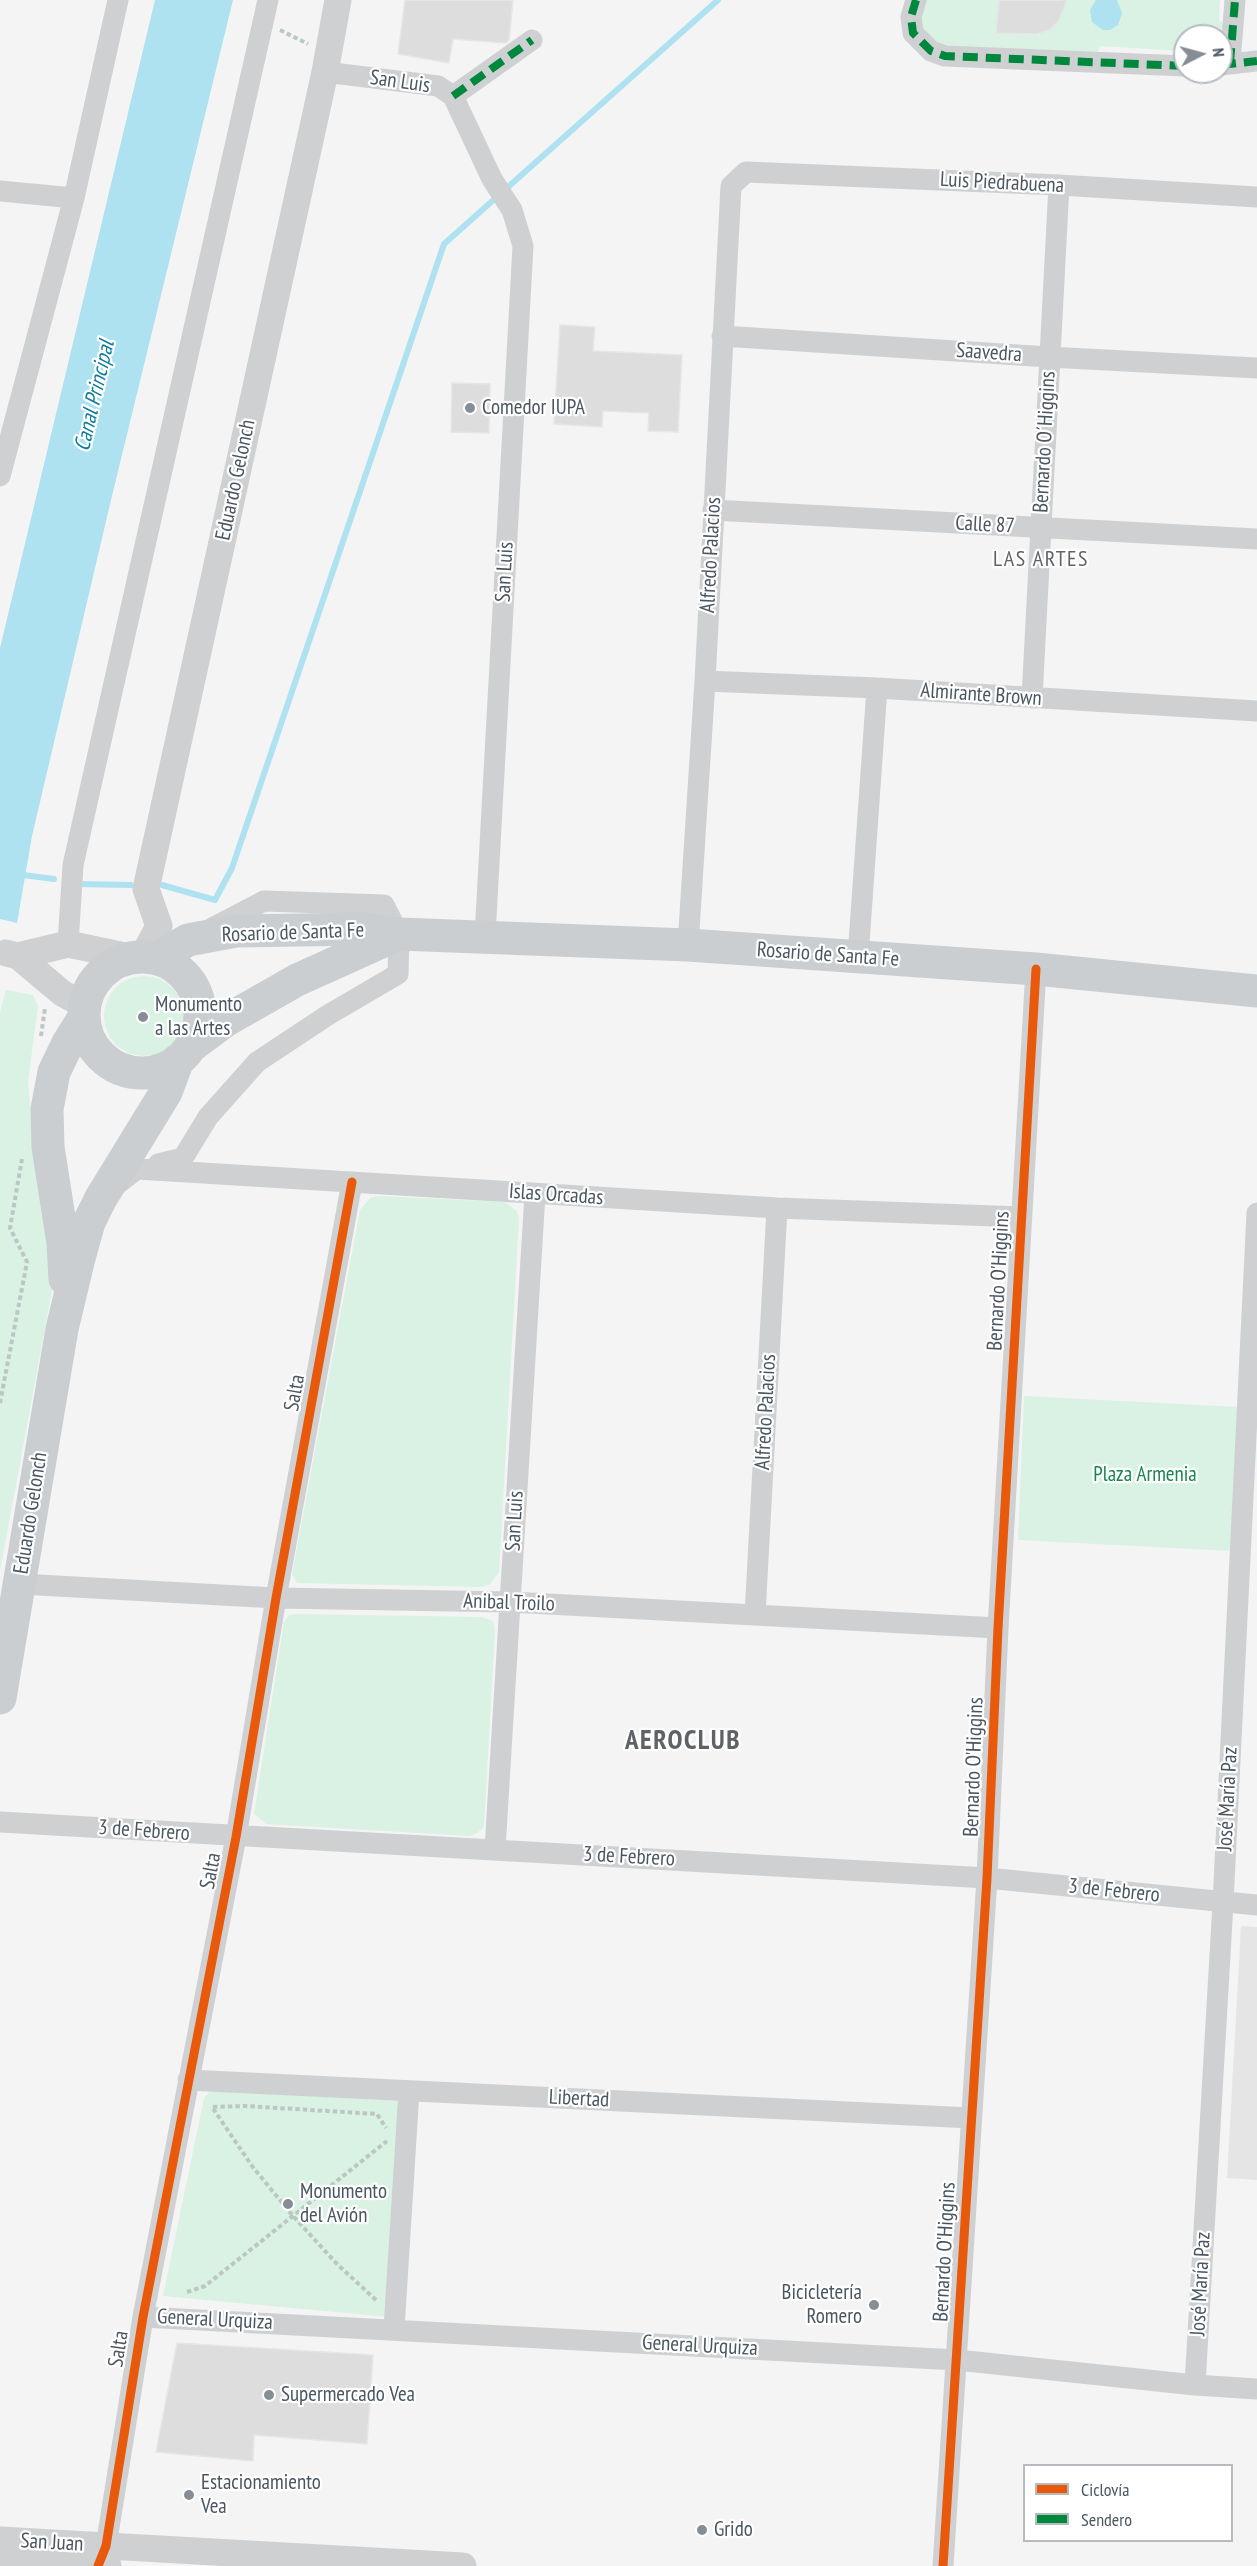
<!DOCTYPE html>
<html>
<head>
<meta charset="utf-8">
<style>
	body { margin:0 }
	#map { position:relative; width:1257px; height:2566px; overflow:hidden; background:#f4f4f4; font-family:"PT Sans Narrow",sans-serif }
	canvas { display:block }
	.legend { position:absolute; left:1023px; top:2464px; width:210px; height:78px; box-sizing:border-box; background:#fff; border:2px solid #b7bbc0; margin:0; padding:8px 10px; list-style:none; font-size:18px; color:#4a5661 }
	.legend li { display:flex; align-items:center; gap:12px; height:30px }
	.legend b { width:30px; border:2px solid #b7bbc0 }
	.north { position:absolute; left:1173px; top:24px; width:60px; height:60px; box-sizing:border-box; background:#fff; border:2px solid #b7bbc0; border-radius:50%; rotate:84deg; font-size:16px; font-weight:700; line-height:24px; text-align:center; color:#4a5661 }
	.north::after { content:''; display:block; margin:auto; width:21px; height:27px; background:#868d94; clip-path:polygon(50% 0,100% 100%,50% 72%,0 100%) }
</style>
</head>
<body>
<div id="map">
<canvas width="1257" height="2566"></canvas>
<ul class="legend">
<li><b style="height:8px;background:#e8590c"></b>Ciclovía</li>
<li><b style="height:8px;background:#00873e"></b>Sendero</li>
</ul>
<div class="north">N</div>
</div>
<script>
const g = document.querySelector('canvas').getContext('2d');
g.lineJoin = 'round';
function fill(path, color) { g.fillStyle = color; g.fill(path, 'evenodd'); }
const poly = rows => new Path2D(rows.map(r => 'M' + r).join(''));
function stroke(path, color, width, dash) { g.strokeStyle = color; g.lineWidth = width; g.lineCap = dash ? 'butt' : 'round'; g.setLineDash(dash || []); g.stroke(path); }
function drawText(font, color, halo, rows, align = 'center') {
  g.font = font + ' "PT Sans Narrow",sans-serif'; g.lineWidth = 4.5; g.setLineDash([]); g.textBaseline = 'middle'; g.strokeStyle = halo; g.fillStyle = color; for (const [text, x, y, turn = 0] of rows) {
    g.save(); g.translate(x, y); g.rotate((+turn || 0) * Math.PI / 180); g.textAlign = isNaN(turn) ? turn : align; if (halo) g.strokeText(text, 0, 0); g.fillText(text, 0, 0); g.restore();
  }
}
fill(poly([
	[1241,1926,1257,1927,1257,2180,1227,2178]
]), '#e6e5e6');
fill(poly([
	[926,0,1220,0,1219,20,1229,27,1221,43,1221,36,1185,36,1185,60,1180,59,1180,51,1101,46,1096,55,933,45,921,33,920,7],
	'104 1016a40 40 0 1 1 80 0a40 40 0 1 1-80 0Z',
	[6,990,33,995,38,1006,28,1082,33,1136,56,1269,0,1571,0,1013],
	[378,1196,505,1202,516,1210,519,1218,499,1572,490,1584,482,1587,297,1583,292,1574,360,1210,370,1198],
	[1024,1396,1239,1407,1232,1551,1018,1540],
	[298,1614,482,1617,493,1621,495,1631,484,1827,477,1833,469,1836,266,1824,254,1814,284,1622,289,1615],
	[214,2091,405,2101,389,2317,163,2296,204,2098,209,2092]
]), '#d9f2e3');
fill(poly([
	[155,0,233,0,111,500,32,836,17,923,0,919,0,648],
	[1096,0,1117,0,1122,13,1118,25,1110,30,1103,30,1092,22,1090,10]
]), '#aee2f0');
stroke(poly([
	[0,872,54,879],
	[75,884,131,885],
	[162,885,215,900,232,868,444,244,718,0]
]), '#aee2f0', 6);
const building = poly([
	[405,0,513,0,509,40,506,43,453,39,449,63,398,54,405,0],
	[999,0,1067,0,1059,20,1050,30,1037,34,996,33,999,0],
	[560,325,595,327,593,351,682,355,678,432,648,431,649,413,603,411,602,427,554,424,560,325],
	[452,383,490,384,489,433,451,432,452,383],
	[177,2343,373,2355,367,2444,254,2435,253,2461,156,2452,177,2343]
]);
fill(building, '#ddddde');
stroke(building, '#e5e6e7', 1.5);
stroke(poly([
	[280,30,308,44],
	[41,1036,45,1008],
	[0,1403,27,1262,10,1228,22,1159],
	[187,2292,205,2286,387,2141],
	[376,2300,337,2264,293,2216,252,2166,212,2107,245,2106,377,2114,386,2128]
]), '#bcc7c4', 4, [4.5, 3]);
stroke(poly([
	[916,0,911,17,913,33,931,51,945,56,1185,66],
	[1230,63,1235,0],
	[1221,65,1257,61],
	[325,72,438,86,453,96,492,179,512,210,523,246,485,936],
	[453,96,532,40],
	[0,191,74,198],
	[722,336,1049,357,1257,368],
	[0,476,74,198,118,0],
	[713,510,1257,539],
	[705,681,877,688,1257,711],
	[1032,698,1059,185],
	[68,944,73,865,268,0],
	[688,945,705,681,731,186,746,172,1059,185,1257,197],
	[858,957,877,688],
	[158,1164,183,1158,208,1117,257,1062,328,1015,398,974,399,934,384,905,264,901,212,928],
	[115,1186,137,1169,777,1208,1021,1217],
	[20,1584,276,1598,511,1602,998,1628],
	[755,1615,777,1208],
	[0,1822,987,1878,1257,1905],
	[495,1849,535,1194],
	[188,2080,971,2118],
	[143,2317,957,2360,1195,2385,1257,2389],
	[394,2329,409,2091],
	[1195,2385,1223,1903,1257,1213],
	[101,2560,106,2546,143,2317,236,1837,276,1598,352,1182],
	[943,2566,987,1878,998,1628,1036,969]
]), '#ced0d2', 21);
stroke(poly([
	[6,953,18,956,62,993,84,1005],
	[18,956,68,944,130,957],
	[143,956,159,926,146,889,325,72,338,0],
	[0,2540,463,2566],
	[0,2560,108,2566]
]), '#ced0d2', 27);
stroke(poly([
	'84 1015a58 58 0 1 1 116 0a58 58 0 1 1-116 0Z',
	[157,958,188,940,236,931,364,929,399,934,688,945,1036,969,1257,991],
	[190,1047,225,1021,297,980,399,934],
	[65,1279,63,1243,48,1147,47,1109,54,1072,68,1043,83,1019],
	[0,1698,62,1329,79,1258,89,1222,101,1198,166,1092,178,1060]
]), '#caced1', 33);
stroke(poly([
	[916,0,911,17,913,33,931,51,945,56,1185,66],
	[1230,63,1235,0],
	[1221,65,1257,61],
	[453,96,532,40]
]), '#00873e', 8, [15, 8]);
stroke(poly([
	[98,2566,106,2546,143,2317,236,1837,276,1598,352,1182],
	[943,2566,987,1878,998,1628,1036,969]
]), '#e8590c', 9);
for (const [x, y, r, color] of [
	[470,408,6,"#868d94"],
	[143,1017,6,"#868d94"],
	[288,2204,6,"#868d94"],
	[874,2305,6,"#868d94"],
	[269,2395,6,"#868d94"],
	[189,2495,6,"#868d94"],
	[702,2530,6,"#868d94"]
]) { const dot = new Path2D(); dot.arc(x, y, r, 0, 2 * Math.PI); g.fillStyle = color; g.fill(dot); stroke(dot, '#fff', 2); }
drawText('21px', '#4a5661', '#fff', [
	["San Luis",400,82,8],
	["Luis Piedrabuena",1002,183,3],
	["Saavedra",989,353,4],
	["Bernardo O´Higgins",1045,442,-87],
	["Eduardo Gelonch",236,480,-78],
	["Calle 87",985,525,3],
	["Alfredo Palacios",711,555,-87],
	["San Luis",505,572,-87],
	["Almirante Brown",981,695,4],
	["Rosario de Santa Fe",293,933,-2],
	["Rosario de Santa Fe",828,955,4],
	["Islas Orcadas",556,1195,4],
	["Bernardo O'Higgins",999,1281,-87],
	["Salta",295,1393,-80],
	["Alfredo Palacios",766,1412,-87],
	["Eduardo Gelonch",31,1513,-81],
	["San Luis",515,1521,-87],
	["Anibal Troilo",509,1603,2],
	["Bernardo O'Higgins",974,1767,-88],
	["José María Paz",1228,1799,-87],
	["3 de Febrero",144,1831,4],
	["3 de Febrero",629,1857,3],
	["Salta",211,1871,-79],
	["3 de Febrero",1114,1891,6],
	["Libertad",579,2099,3],
	["Bernardo O'Higgins",945,2252,-87],
	["José María Paz",1201,2284,-87],
	["General Urquiza",215,2320,3],
	["General Urquiza",700,2346,3],
	["Salta",119,2349,-81],
	["San Juan",52,2543,3]
]);
drawText('21px', '#4a5661', '#fff', [
	["Comedor IUPA",482,408],
	["Monumento",155,1005],
	["a las Artes",155,1029],
	["Monumento",300,2192],
	["del Avión",300,2216],
	["Bicicletería",862,2293,"right"],
	["Romero",862,2317,"right"],
	["Supermercado Vea",281,2395],
	["Estacionamiento",201,2483],
	["Vea",201,2507],
	["Grido",714,2530]
], 'left');
drawText('21px', '#17864f', '#fff', [
	["Plaza Armenia",1145,1475]
]);
drawText('italic 22px', '#0c7c9b', '#fff', [
	["Canal Principal",95,396,-77]
]);
g.letterSpacing = '1.5px';
drawText('22px', '#5f6368', '#fff', [
	["LAS ARTES",1041,560]
]);
g.letterSpacing = '0px';
g.letterSpacing = '1.5px';
drawText('bold 27px', '#5f6368', '#fff', [
	["AEROCLUB",683,1741]
]);
g.letterSpacing = '0px';
</script>
</body>
</html>
